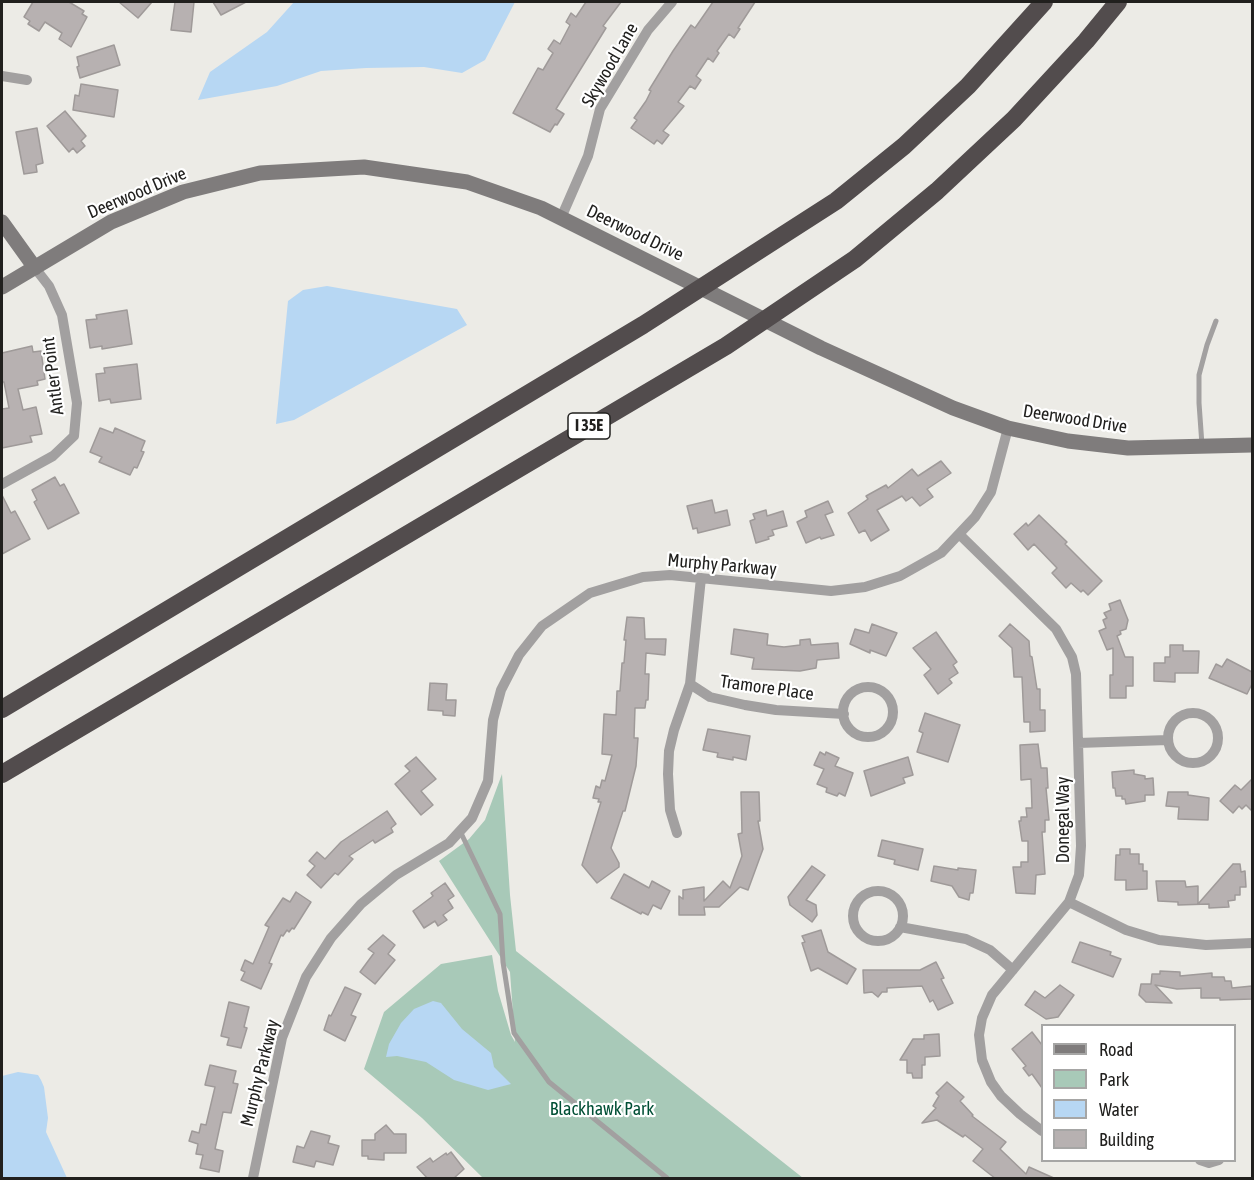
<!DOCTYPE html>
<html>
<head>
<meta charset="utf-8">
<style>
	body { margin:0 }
	#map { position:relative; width:1254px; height:1180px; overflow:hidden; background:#ecebe6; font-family:"Asap Condensed",sans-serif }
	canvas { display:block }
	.frame { position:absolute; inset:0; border:3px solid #21201e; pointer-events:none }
	.legend { position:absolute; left:1041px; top:1024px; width:195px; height:138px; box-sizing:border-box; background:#fff; border:2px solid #a6a6a5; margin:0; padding:8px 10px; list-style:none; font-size:18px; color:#21201e }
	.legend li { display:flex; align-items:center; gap:12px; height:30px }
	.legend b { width:30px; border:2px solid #a6a6a5 }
</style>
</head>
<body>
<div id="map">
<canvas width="1254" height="1180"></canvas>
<div class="frame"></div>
<ul class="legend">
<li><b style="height:8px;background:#7f7c7c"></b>Road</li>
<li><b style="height:16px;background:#a8c9b8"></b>Park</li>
<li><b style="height:16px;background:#b7d7f3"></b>Water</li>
<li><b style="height:16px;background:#b7b1b1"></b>Building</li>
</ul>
</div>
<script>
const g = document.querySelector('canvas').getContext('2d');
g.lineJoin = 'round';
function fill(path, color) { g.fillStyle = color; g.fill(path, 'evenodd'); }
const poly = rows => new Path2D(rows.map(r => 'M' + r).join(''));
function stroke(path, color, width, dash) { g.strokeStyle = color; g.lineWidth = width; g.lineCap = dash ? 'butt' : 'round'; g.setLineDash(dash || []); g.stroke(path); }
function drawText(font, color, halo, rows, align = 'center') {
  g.font = font + ' "Asap Condensed",sans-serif'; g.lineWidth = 4.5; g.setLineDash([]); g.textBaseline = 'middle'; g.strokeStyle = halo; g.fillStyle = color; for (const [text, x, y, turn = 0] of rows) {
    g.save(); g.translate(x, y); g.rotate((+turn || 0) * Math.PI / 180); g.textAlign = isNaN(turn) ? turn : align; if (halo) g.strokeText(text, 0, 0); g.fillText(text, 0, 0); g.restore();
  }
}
fill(poly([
	[502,774,510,895,516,951,803,1178,483,1178,422,1118,364,1069,384,1012,441,964,492,955,498,991,511,1035,515,1042,510,972,439,861,469,839,485,820]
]), '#a8c9b8');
fill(poly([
	[294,2,515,2,485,60,462,73,424,67,366,68,321,71,277,86,198,100,210,72,267,32],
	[327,286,457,309,467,325,294,420,276,424,288,301,303,290],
	[433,1001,441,1003,462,1029,491,1053,494,1067,511,1084,488,1090,454,1080,426,1062,397,1056,386,1057,389,1044,401,1023,414,1009],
	[18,1072,38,1075,41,1080,44,1087,48,1118,46,1132,67,1178,2,1178,2,1076]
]), '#b7d7f3');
const building = poly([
	[33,2,69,2,84,11,82,14,87,17,71,47,59,39,62,33,45,22,39,31,28,24,30,21,24,17,33,2],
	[119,2,152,2,138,18,119,2],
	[175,2,194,2,191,32,171,30,175,2],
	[213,2,246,2,221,15,213,2],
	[586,2,621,2,603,26,606,28,556,109,564,114,557,125,555,124,550,132,513,113,538,68,543,70,553,53,548,49,554,40,560,44,570,25,566,22,571,13,576,17,586,2],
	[713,2,755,2,738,28,740,29,734,38,729,34,717,51,719,53,713,62,708,58,696,76,701,80,695,89,690,86,678,102,684,106,663,131,669,135,662,144,657,140,654,144,631,128,637,120,634,118,646,101,651,91,649,90,673,51,691,25,695,28,713,2],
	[114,45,120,65,80,78,77,67,79,66,77,57,114,45],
	[81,84,118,90,114,117,73,110,75,95,79,96,81,84],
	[65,111,86,136,81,141,85,146,77,153,73,148,69,152,47,126,65,111],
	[37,128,43,163,36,165,37,172,24,174,16,132,37,128],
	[127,310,132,344,102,349,102,346,90,348,86,320,97,319,96,315,127,310],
	[32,346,33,352,41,351,45,379,37,381,38,385,18,389,23,410,36,407,42,434,30,436,32,442,2,448,2,409,9,408,4,382,2,382,2,353,32,346],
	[137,364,141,399,111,403,110,399,99,401,96,374,105,373,104,368,137,364],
	[100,428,113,433,115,428,145,441,141,451,144,452,137,468,134,467,130,475,99,462,102,457,90,452,100,428],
	[941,461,951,473,927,489,933,497,920,506,912,497,906,501,902,496,877,510,889,530,871,541,865,530,859,533,848,513,868,499,866,496,886,485,888,488,912,469,918,476,941,461],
	[55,477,60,486,64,484,79,513,48,529,34,502,37,500,32,490,55,477],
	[2,495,11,513,15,511,30,539,2,554,2,495],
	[712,500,715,513,727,510,730,525,698,533,697,528,693,529,687,506,712,500],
	[828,501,833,512,825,515,834,535,821,539,820,537,806,543,797,522,807,517,805,511,828,501],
	[766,510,767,516,783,511,787,526,772,530,774,535,768,537,769,539,756,543,750,521,755,519,753,514,766,510],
	[1039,515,1067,542,1065,544,1102,581,1088,595,1083,590,1081,592,1071,583,1066,588,1052,573,1057,568,1034,544,1028,550,1014,534,1026,523,1028,526,1039,515],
	[1120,600,1128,620,1126,629,1120,631,1121,634,1117,636,1125,657,1133,657,1133,686,1126,686,1126,698,1110,698,1110,675,1113,675,1113,648,1107,650,1099,631,1106,628,1103,620,1107,618,1104,613,1111,610,1109,604,1120,600],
	[627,617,644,618,645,639,666,639,665,655,646,653,645,674,649,674,648,700,646,700,645,708,635,708,634,738,638,738,636,766,625,811,623,811,611,848,619,863,619,867,597,883,582,865,601,802,598,802,599,799,593,798,596,786,600,788,602,780,605,781,612,755,602,754,604,714,616,715,617,691,620,691,622,663,624,663,626,640,624,640,627,617],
	[872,624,897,633,886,656,870,650,870,653,850,644,855,629,869,633,872,624],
	[1010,624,1029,641,1030,656,1032,657,1037,689,1040,689,1040,710,1045,710,1045,731,1030,732,1030,722,1024,722,1022,677,1014,677,1012,648,999,636,1010,624],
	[734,629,768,634,767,645,784,647,800,645,800,640,810,639,811,645,838,643,839,658,817,660,816,668,800,671,752,669,754,658,731,654,734,629],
	[936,632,957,662,953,665,958,673,949,679,952,683,938,694,924,675,931,669,913,648,936,632],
	[1170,645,1183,645,1183,651,1199,651,1198,673,1175,673,1175,682,1154,681,1154,663,1165,663,1165,657,1170,657,1170,645],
	[1227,659,1252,672,1252,684,1247,694,1209,678,1216,664,1222,667,1227,659],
	[430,683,447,684,446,700,456,700,455,716,443,715,443,711,428,710,430,683],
	[925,713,960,725,948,762,917,752,923,733,919,731,925,713],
	[708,729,750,736,746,760,733,757,733,760,717,757,718,753,703,750,708,729],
	[1038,744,1041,768,1047,768,1048,788,1046,788,1049,820,1045,820,1045,832,1042,832,1045,874,1036,875,1035,894,1016,893,1013,867,1021,867,1021,862,1028,862,1028,841,1022,841,1019,821,1021,821,1021,817,1027,817,1026,808,1032,808,1031,779,1021,780,1020,745,1038,744],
	[820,752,825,755,826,752,839,758,835,766,853,773,845,796,839,793,837,796,826,792,827,788,817,784,824,769,814,765,820,752],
	[416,757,436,779,421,791,433,805,421,815,395,784,410,771,405,766,416,757],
	[908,757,913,775,903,778,905,783,871,796,864,771,908,757],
	[1134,770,1134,774,1145,776,1145,779,1153,778,1154,795,1145,795,1145,801,1126,804,1125,799,1122,799,1122,796,1116,796,1115,788,1113,788,1112,772,1134,770],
	[1252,779,1252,811,1246,805,1242,809,1239,806,1233,813,1220,801,1235,785,1241,790,1252,779],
	[741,792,759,792,760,821,758,821,763,849,748,890,740,887,719,907,704,907,705,915,679,915,679,896,683,899,683,890,704,887,704,901,723,881,730,888,742,856,738,834,742,833,741,792],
	[1168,792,1188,792,1188,795,1209,798,1208,820,1178,819,1179,807,1166,806,1168,792],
	[387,811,396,824,391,828,393,832,375,843,373,840,349,856,353,859,338,875,335,873,321,888,307,875,315,866,309,861,317,852,325,859,341,842,387,811],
	[882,840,923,849,918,870,894,864,895,860,878,856,882,840],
	[1120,849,1130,849,1130,854,1139,854,1139,864,1143,864,1143,871,1147,871,1147,889,1126,890,1126,880,1115,880,1116,855,1120,855,1120,849],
	[1233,864,1240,864,1241,872,1245,871,1246,887,1240,887,1240,895,1235,895,1235,900,1228,901,1229,907,1209,908,1209,904,1178,905,1178,902,1158,901,1156,881,1185,881,1186,887,1198,886,1198,904,1233,864],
	[812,866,825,875,806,900,816,905,817,915,812,922,790,905,788,897,812,866],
	[934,866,958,870,958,868,976,870,973,893,970,893,969,900,959,897,952,886,931,881,934,866],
	[624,874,649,888,652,881,670,891,661,909,653,905,648,915,642,912,641,914,611,898,624,874],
	[445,883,454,896,448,900,453,908,443,915,447,920,438,926,435,921,424,928,413,911,433,896,431,893,445,883],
	[296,892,311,902,294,929,292,928,289,932,287,930,283,936,281,935,269,963,272,964,261,989,241,980,245,972,241,970,245,960,253,964,269,927,265,925,283,898,290,902,296,892],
	[821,930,828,952,856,969,847,984,818,968,811,971,802,943,805,942,802,936,821,930],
	[383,935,395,945,388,954,395,960,375,984,360,972,374,953,368,949,383,935],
	[1080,942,1111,952,1110,955,1121,959,1113,977,1072,962,1080,942],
	[936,962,944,978,941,979,953,1003,938,1010,933,1000,930,1002,922,986,887,988,887,992,882,992,878,997,872,992,864,993,863,970,920,970,936,962],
	[1160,971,1180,972,1180,976,1212,973,1212,977,1224,977,1225,981,1231,981,1232,988,1252,986,1252,999,1220,1000,1220,998,1201,998,1201,988,1177,989,1155,985,1172,1003,1146,1002,1139,995,1141,984,1151,984,1152,974,1160,974,1160,971],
	[1060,985,1074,995,1058,1017,1046,1019,1025,1005,1035,991,1045,998,1060,985],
	[345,987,361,994,351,1015,356,1017,345,1041,324,1030,329,1015,331,1016,345,987],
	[229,1002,249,1007,244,1027,247,1028,241,1048,227,1045,229,1038,221,1036,229,1002],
	[1032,1032,1042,1045,1042,1088,1032,1074,1029,1076,1023,1068,1026,1066,1012,1049,1032,1032],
	[939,1034,940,1056,925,1057,925,1065,922,1065,922,1078,913,1078,912,1073,907,1073,907,1060,900,1060,913,1039,924,1039,924,1035,939,1034],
	[210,1065,236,1071,233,1083,238,1084,231,1113,223,1112,215,1149,223,1151,219,1172,200,1168,203,1155,196,1154,198,1144,189,1141,192,1131,199,1133,201,1124,206,1125,215,1087,205,1085,210,1065],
	[947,1082,964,1097,960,1101,973,1115,972,1116,1006,1142,1000,1149,1026,1174,1029,1167,1056,1179,996,1179,973,1161,983,1149,965,1135,963,1137,937,1120,922,1123,936,1108,933,1106,939,1096,936,1093,947,1082],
	[386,1125,394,1134,406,1134,406,1153,384,1153,384,1160,368,1159,368,1156,362,1156,362,1140,375,1140,375,1134,386,1125],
	[311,1131,330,1136,328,1143,339,1146,333,1165,316,1161,314,1167,293,1162,297,1146,304,1148,311,1131],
	[451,1152,464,1169,453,1179,428,1179,417,1167,430,1158,433,1162,446,1153,447,1155,451,1152]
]);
fill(building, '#b7b1b1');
stroke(building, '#9f9a99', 1.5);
stroke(poly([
	[1202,445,1199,403,1199,375,1207,345,1216,321],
	[460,831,500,914,503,962,514,1033,549,1082,667,1178]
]), '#a2a0a0', 5);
stroke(poly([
	[2,76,27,80],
	[561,218,588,156,600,109,648,30,672,2],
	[2,484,53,456,74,436,77,403,62,315,49,286,35,268],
	[959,534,1056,629,1072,657,1076,674,1081,846,1079,875,1069,902,992,995,982,1018,979,1035,982,1060,991,1082,1001,1096,1020,1114,1042,1131],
	[690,684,710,697,745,705,776,710,844,714],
	'843 712a25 25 0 1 1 50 0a25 25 0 1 1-50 0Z',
	'1168 738a25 25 0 1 1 50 0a25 25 0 1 1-50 0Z',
	[1078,743,1168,740],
	[677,833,670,810,668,774,669,751,674,730,690,684,701,578],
	'853 916a25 25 0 1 1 50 0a25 25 0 1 1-50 0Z',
	[1069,902,1126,930,1159,940,1206,945,1252,943],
	[900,927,966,939,990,950,1013,970],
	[1200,1160,1209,1163,1219,1160],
	[253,1178,282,1038,306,977,331,938,361,904,396,875,449,843,472,818,488,781,493,720,501,690,519,655,542,626,590,593,643,577,670,575,831,591,865,587,900,576,941,553,975,517,991,492,1008,428]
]), '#a2a0a0', 10);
stroke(poly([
	[2,222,35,268],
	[2,287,111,222,183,192,260,173,364,167,467,182,541,208,821,348,953,408,1008,428,1068,441,1128,448,1252,445]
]), '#7f7c7c', 15);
stroke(poly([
	[2,709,643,325,836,201,904,146,968,86,1044,2],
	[2,774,726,346,855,259,937,191,1014,119,1086,41,1118,2]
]), '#524c4d', 18);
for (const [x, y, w] of [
	[589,426,42]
]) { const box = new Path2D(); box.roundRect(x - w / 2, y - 13, w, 26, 4.5); g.fillStyle = '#fff'; g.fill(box); stroke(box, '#21201e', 1.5); }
drawText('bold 16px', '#21201e', null, [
	["I 35E",589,426]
]);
drawText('18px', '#21201e', '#fff', [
	["Skywood Lane",610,65,-60],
	["Deerwood Drive",137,193,-23],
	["Deerwood Drive",635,233,26],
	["Antler Point",53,376,-97],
	["Deerwood Drive",1075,419,9],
	["Murphy Parkway",722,565,5],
	["Tramore Place",767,688,8],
	["Donegal Way",1063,820,-90],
	["Murphy Parkway",260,1073,-76]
]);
drawText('18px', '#004f35', '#fff', [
	["Blackhawk Park",602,1109]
]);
</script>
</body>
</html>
